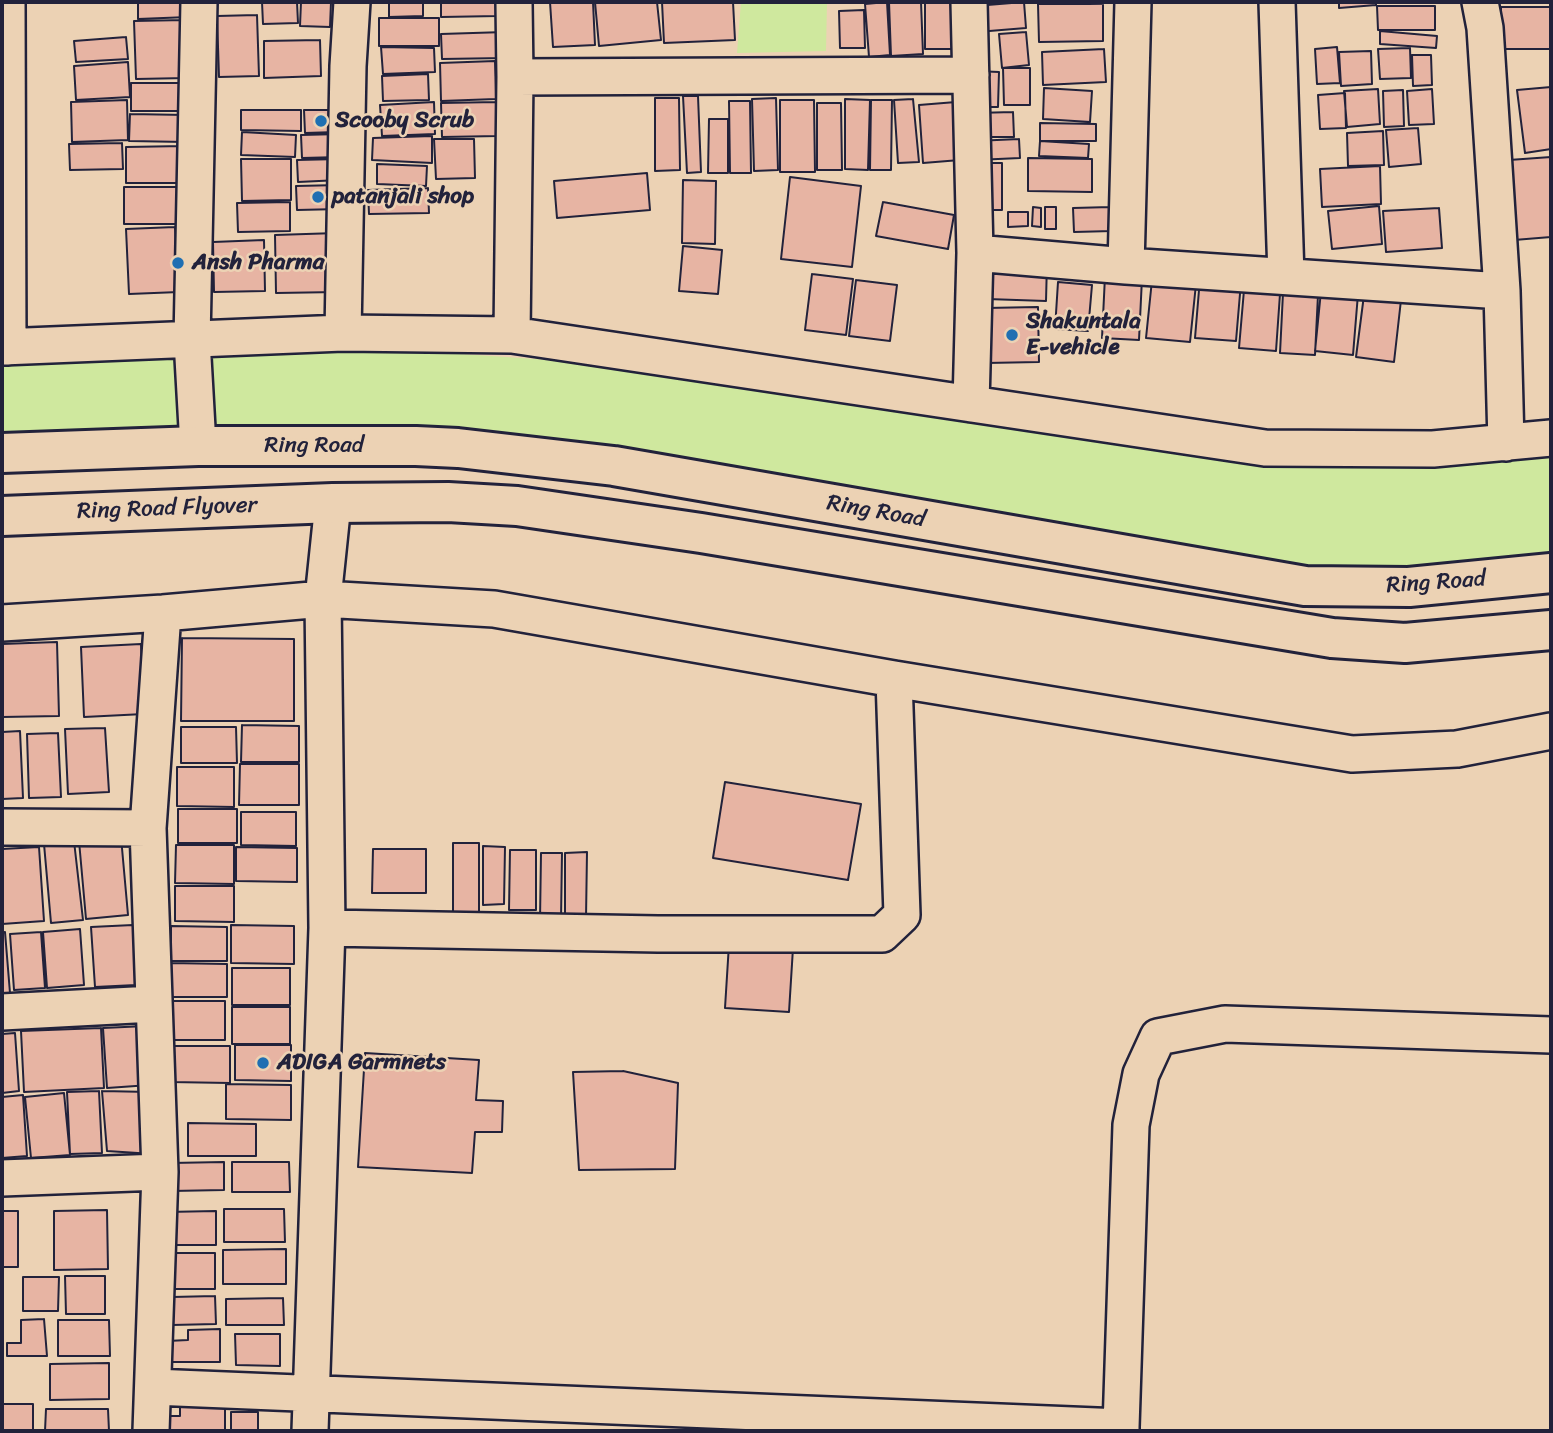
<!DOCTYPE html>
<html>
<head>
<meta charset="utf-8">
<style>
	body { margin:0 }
	#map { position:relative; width:1553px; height:1433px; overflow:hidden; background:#ecd2b4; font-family:Sriracha,sans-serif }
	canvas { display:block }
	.frame { position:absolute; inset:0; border:4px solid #22223b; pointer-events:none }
</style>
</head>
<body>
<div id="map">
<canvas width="1553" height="1433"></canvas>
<div class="frame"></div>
</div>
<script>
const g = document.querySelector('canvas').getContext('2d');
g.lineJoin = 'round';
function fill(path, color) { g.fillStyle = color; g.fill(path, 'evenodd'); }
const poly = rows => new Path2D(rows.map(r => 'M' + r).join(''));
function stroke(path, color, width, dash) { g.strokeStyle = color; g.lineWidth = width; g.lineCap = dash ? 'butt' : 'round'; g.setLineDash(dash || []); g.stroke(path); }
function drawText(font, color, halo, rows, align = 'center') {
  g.font = font + ' Sriracha,sans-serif'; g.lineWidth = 5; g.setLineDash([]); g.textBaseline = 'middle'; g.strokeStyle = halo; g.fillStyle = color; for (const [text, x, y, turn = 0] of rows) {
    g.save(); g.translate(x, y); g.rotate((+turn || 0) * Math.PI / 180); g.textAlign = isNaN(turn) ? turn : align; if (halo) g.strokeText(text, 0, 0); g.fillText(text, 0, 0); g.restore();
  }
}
fill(poly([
	[741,2,827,2,826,51,737,53],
	[121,331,698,370,1445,465,1551,450,1551,552,1305,586,416,446,2,455,2,336]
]), '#cfe89e');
const building = poly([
	[138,2,189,2,189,17,138,19,138,2],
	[262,2,297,2,298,23,263,24,262,2],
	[301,2,331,2,330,27,300,26,301,2],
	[389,2,423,2,423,16,389,17,389,2],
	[441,2,498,2,498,16,441,17,441,2],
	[550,2,593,2,595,45,553,47,550,2],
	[595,2,657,2,661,40,599,46,595,2],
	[662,2,733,2,735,40,664,43,662,2],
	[887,2,890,55,869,57,865,4,887,2],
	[889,2,921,2,923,54,891,56,889,2],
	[953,2,954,49,925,49,925,3,953,2],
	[1024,2,1026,28,977,32,975,6,1024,2],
	[1038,2,1105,2,1105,3,1038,4,1038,2],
	[1339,2,1376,2,1376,5,1339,8,1339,2],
	[1038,4,1103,4,1103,41,1039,42,1038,4],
	[1377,6,1435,6,1435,30,1378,30,1377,6],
	[1501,7,1551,7,1551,49,1501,49,1501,7],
	[864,10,865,48,840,48,839,11,864,10],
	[257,15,259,76,219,77,217,16,257,15],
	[379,18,439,18,439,46,379,46,379,18],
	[185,20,187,78,136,79,134,21,185,20],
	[1380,31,1437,36,1436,48,1380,44,1380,31],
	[505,32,505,58,442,59,441,34,505,32],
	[1026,32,1029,65,1002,68,999,34,1026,32],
	[126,37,128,59,76,62,74,41,126,37],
	[320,40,321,76,264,78,264,41,320,40],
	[381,47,434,48,435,72,383,74,381,47],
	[1337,47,1340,83,1317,84,1315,49,1337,47],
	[1410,48,1411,78,1380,79,1378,49,1410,48],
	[1104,49,1106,82,1043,85,1042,52,1104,49],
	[1371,51,1372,84,1341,86,1339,52,1371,51],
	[1412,55,1431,55,1432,85,1413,86,1412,55],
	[495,61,496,99,441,101,440,63,495,61],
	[128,62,130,97,76,100,74,66,128,62],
	[1003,68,1030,68,1030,105,1004,105,1003,68],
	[975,71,999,72,998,107,976,107,975,71],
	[428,74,429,100,383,101,382,76,428,74],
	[131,83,188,83,188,111,131,111,131,83],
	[1551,87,1551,149,1525,153,1517,90,1551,87],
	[1044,88,1092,91,1090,122,1043,119,1044,88],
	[1378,89,1380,124,1347,127,1344,91,1378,89],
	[1432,89,1434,124,1409,125,1407,91,1432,89],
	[1403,90,1404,126,1384,127,1383,91,1403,90],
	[1345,93,1346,128,1320,129,1318,95,1345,93],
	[683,96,698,96,701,172,687,173,683,96],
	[655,98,679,98,680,170,655,171,655,98],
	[776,98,778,170,754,171,752,99,776,98],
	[845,99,870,100,868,170,845,169,845,99],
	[913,99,919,162,898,163,894,100,913,99],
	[127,100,128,140,72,142,71,102,127,100],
	[780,100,814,100,815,172,780,172,780,100],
	[871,100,892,100,891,170,870,170,871,100],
	[729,101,750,101,751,173,730,173,729,101],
	[434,102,435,134,382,136,380,105,434,102],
	[497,102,498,136,442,137,441,103,497,102],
	[956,102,960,160,923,163,919,105,956,102],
	[817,103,841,103,842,170,817,170,817,103],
	[241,110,301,110,301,131,241,130,241,110],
	[304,110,337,110,337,132,305,133,304,110],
	[1013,112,1014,137,976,137,976,113,1013,112],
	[130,114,186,115,186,142,129,141,130,114],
	[709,119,728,119,728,173,708,173,709,119],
	[1040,123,1096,124,1096,141,1040,141,1040,123],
	[1418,128,1421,164,1389,167,1386,130,1418,128],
	[1383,131,1384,165,1348,166,1347,133,1383,131],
	[242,132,296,135,295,157,241,155,242,132],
	[340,134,341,157,302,158,301,135,340,134],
	[432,136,432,163,372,160,373,138,432,136],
	[434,139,474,139,475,178,436,179,434,139],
	[1019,139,1020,158,976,160,975,141,1019,139],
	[1040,141,1089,144,1088,158,1039,156,1040,141],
	[122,143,123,169,70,170,69,144,122,143],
	[184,146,185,183,126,183,126,147,184,146],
	[1551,157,1551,237,1514,240,1509,160,1551,157],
	[1028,158,1092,159,1092,192,1028,191,1028,158],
	[241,159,291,159,291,200,242,201,241,159],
	[339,159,340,180,298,182,297,160,339,159],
	[975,163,1002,163,1002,210,976,210,975,163],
	[377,164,427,166,426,186,377,184,377,164],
	[1380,166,1381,204,1322,207,1320,169,1380,166],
	[647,173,650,210,557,218,554,181,647,173],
	[790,177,861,186,852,267,781,259,790,177],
	[683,180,716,181,715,244,682,243,683,180],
	[340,185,340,209,297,210,296,186,340,185],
	[124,187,181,187,182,224,124,224,124,187],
	[428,188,429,213,369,214,368,190,428,188],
	[290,202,290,231,238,232,237,203,290,202],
	[883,202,954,215,948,249,876,236,883,202],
	[1379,206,1382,244,1332,249,1328,211,1379,206],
	[1033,207,1041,208,1041,227,1032,226,1033,207],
	[1045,207,1056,207,1056,229,1045,229,1045,207],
	[1111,207,1112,231,1074,232,1073,208,1111,207],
	[1439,208,1442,248,1386,252,1383,211,1439,208],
	[1008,212,1028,212,1028,226,1008,227,1008,212],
	[175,227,179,292,129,294,126,229,175,227],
	[337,233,338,292,276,293,275,235,337,233],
	[264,240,265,291,214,292,213,242,264,240],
	[683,246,722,250,718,294,679,291,683,246],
	[989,260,1047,262,1046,301,987,299,989,260],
	[812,274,853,279,846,335,805,330,812,274],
	[1105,276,1142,278,1139,340,1102,338,1105,276],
	[1200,278,1241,282,1236,341,1195,338,1200,278],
	[856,280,897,285,890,341,849,336,856,280],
	[1152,280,1196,284,1190,342,1146,338,1152,280],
	[1058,282,1092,285,1088,331,1055,329,1058,282],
	[1244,290,1280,294,1276,351,1239,348,1244,290],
	[1321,291,1358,294,1353,355,1315,351,1321,291],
	[1283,293,1318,295,1315,355,1280,353,1283,293],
	[1364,295,1401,300,1394,362,1356,357,1364,295],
	[1038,307,1039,362,986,363,986,308,1038,307],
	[182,638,294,639,294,721,181,721,182,638],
	[57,642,59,716,2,717,2,644,57,642],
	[141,644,144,714,84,717,81,647,141,644],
	[242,725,299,726,299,762,241,762,242,725],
	[181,727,236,727,237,763,181,763,181,727],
	[105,728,109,792,68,794,65,729,105,728],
	[20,731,23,798,2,799,2,732,20,731],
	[58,733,61,797,29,798,27,734,58,733],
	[240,764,299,764,299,805,239,805,240,764],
	[177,767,234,767,234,807,177,806,177,767],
	[725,782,861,804,848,880,713,858,725,782],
	[178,809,237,809,237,843,178,843,178,809],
	[241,812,296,812,296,846,241,845,241,812],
	[121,837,128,915,86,919,79,841,121,837],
	[74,841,83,920,51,923,44,844,74,841],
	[453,843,479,843,479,912,453,912,453,843],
	[176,845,234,845,234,884,175,883,176,845],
	[483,846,505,847,504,904,483,905,483,846],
	[39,847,44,921,2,924,2,849,39,847],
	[236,847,297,848,297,882,236,881,236,847],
	[373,849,426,849,426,893,372,893,373,849],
	[510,850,536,850,536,910,509,910,510,850],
	[587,852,586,918,565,918,565,853,587,852],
	[541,853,562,853,561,920,540,920,541,853],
	[175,886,234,886,234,922,175,921,175,886],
	[133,925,136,985,95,987,91,927,133,925],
	[231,925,294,926,294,964,231,963,231,925],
	[171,926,227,927,227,961,171,961,171,926],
	[80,929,84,985,47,988,43,932,80,929],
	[5,932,10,993,2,994,2,933,5,932],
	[41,932,45,988,14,990,10,934,41,932],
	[729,944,793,948,789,1012,725,1008,729,944],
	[169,963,227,964,227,997,168,997,169,963],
	[232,968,290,968,290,1005,232,1005,232,968],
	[166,1001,225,1001,225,1040,165,1040,166,1001],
	[232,1007,290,1007,290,1044,232,1044,232,1007],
	[146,1026,150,1085,107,1088,103,1028,146,1026],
	[101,1028,104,1088,24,1092,21,1031,101,1028],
	[15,1033,19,1091,2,1093,2,1034,15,1033],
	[235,1045,291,1045,291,1081,235,1080,235,1045],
	[170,1046,230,1046,230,1083,170,1082,170,1046],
	[365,1053,479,1060,476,1100,503,1101,502,1132,475,1132,472,1173,358,1167,365,1053],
	[623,1071,678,1083,675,1169,579,1170,573,1072,623,1071],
	[226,1084,291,1085,291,1120,226,1119,226,1084],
	[99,1091,102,1153,70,1154,67,1092,99,1091],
	[102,1091,150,1092,153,1154,107,1151,102,1091],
	[64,1093,70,1155,31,1158,25,1097,64,1093],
	[23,1095,27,1156,2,1158,2,1097,23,1095],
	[188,1123,256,1124,256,1156,188,1156,188,1123],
	[224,1162,224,1190,171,1191,171,1163,224,1162],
	[232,1162,289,1162,290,1192,232,1192,232,1162],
	[224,1209,284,1209,285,1242,224,1242,224,1209],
	[107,1210,108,1269,54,1270,54,1211,107,1210],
	[3,1211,18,1211,18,1267,3,1267,3,1211],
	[216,1211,216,1245,166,1245,166,1212,216,1211],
	[286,1249,286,1284,223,1284,223,1250,286,1249],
	[164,1253,215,1253,215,1289,164,1289,164,1253],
	[65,1276,105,1276,105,1314,66,1314,65,1276],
	[23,1277,59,1277,58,1311,23,1311,23,1277],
	[215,1296,216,1324,172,1325,172,1297,215,1296],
	[283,1298,284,1325,226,1325,226,1299,283,1298],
	[44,1319,47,1356,7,1356,7,1343,21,1343,21,1320,44,1319],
	[58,1320,109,1320,110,1356,58,1356,58,1320],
	[220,1329,220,1362,167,1362,167,1341,188,1340,188,1330,220,1329],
	[235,1334,280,1334,280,1366,236,1365,235,1334],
	[109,1363,109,1399,50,1400,50,1364,109,1363],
	[2,1404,33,1404,33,1431,2,1431,2,1404],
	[180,1406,225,1406,225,1431,163,1431,163,1416,180,1416,180,1406],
	[46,1409,108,1409,109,1431,45,1431,46,1409],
	[231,1412,258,1412,258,1431,231,1431,231,1412]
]);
fill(building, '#e7b4a3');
stroke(building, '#22223b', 2);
const minor = poly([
	[7,2,8,347],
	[969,2,975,253,971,404],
	[1277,2,1286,276],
	[1480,2,1485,28,1502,291,1506,443],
	[515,77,971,75],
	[975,253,1126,266,1133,2],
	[1126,266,1502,291],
	[343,333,348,66,352,2],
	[512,335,515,77,514,2],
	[2,347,343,333,512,335,1265,448,1433,449,1551,438],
	[198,446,192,340,199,2],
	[2,623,163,613,323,599,494,609,894,679,1352,754,1457,749,1551,731],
	[2,827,148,828],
	[327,928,658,934,882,934,902,915,894,679],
	[2,1012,153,1004],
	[2,1178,160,1172],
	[153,1387,1121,1427,1121,1431],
	[1121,1427,1131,1125,1141,1074,1158,1037,1225,1024,1551,1035],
	[151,1431,160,1172,148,828,163,613],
	[310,1431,327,928,323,599,333,503]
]);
const major = poly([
	[2,453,198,446,416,446,458,448,614,466,1305,586,1409,587,1551,573],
	[2,516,333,503,448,502,517,506,701,533,1332,638,1405,643,1551,630]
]);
stroke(minor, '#22223b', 40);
stroke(major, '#22223b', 44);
stroke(minor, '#ecd2b4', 35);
stroke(major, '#ecd2b4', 38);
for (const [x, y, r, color] of [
	[321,121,7,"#1f6fb2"],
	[318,197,7,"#1f6fb2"],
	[178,263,7,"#1f6fb2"],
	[1012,335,7,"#1f6fb2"],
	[263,1063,7,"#1f6fb2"]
]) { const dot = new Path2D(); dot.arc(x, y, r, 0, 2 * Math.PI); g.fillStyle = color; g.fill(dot); stroke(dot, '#ecd2b4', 2.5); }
drawText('bold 23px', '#22223b', '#ecd2b4', [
	["Scooby Scrub",335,121],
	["patanjali shop",332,197],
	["Ansh Pharma",192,263],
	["Shakuntala",1026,322],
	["E-vehicle",1026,348],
	["ADIGA Garmnets",277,1063]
], 'left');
drawText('23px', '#22223b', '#ecd2b4', [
	["Ring Road",314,446],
	["Ring Road Flyover",167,509,-2],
	["Ring Road",876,512,10],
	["Ring Road",1436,583,-4]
]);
</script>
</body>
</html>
